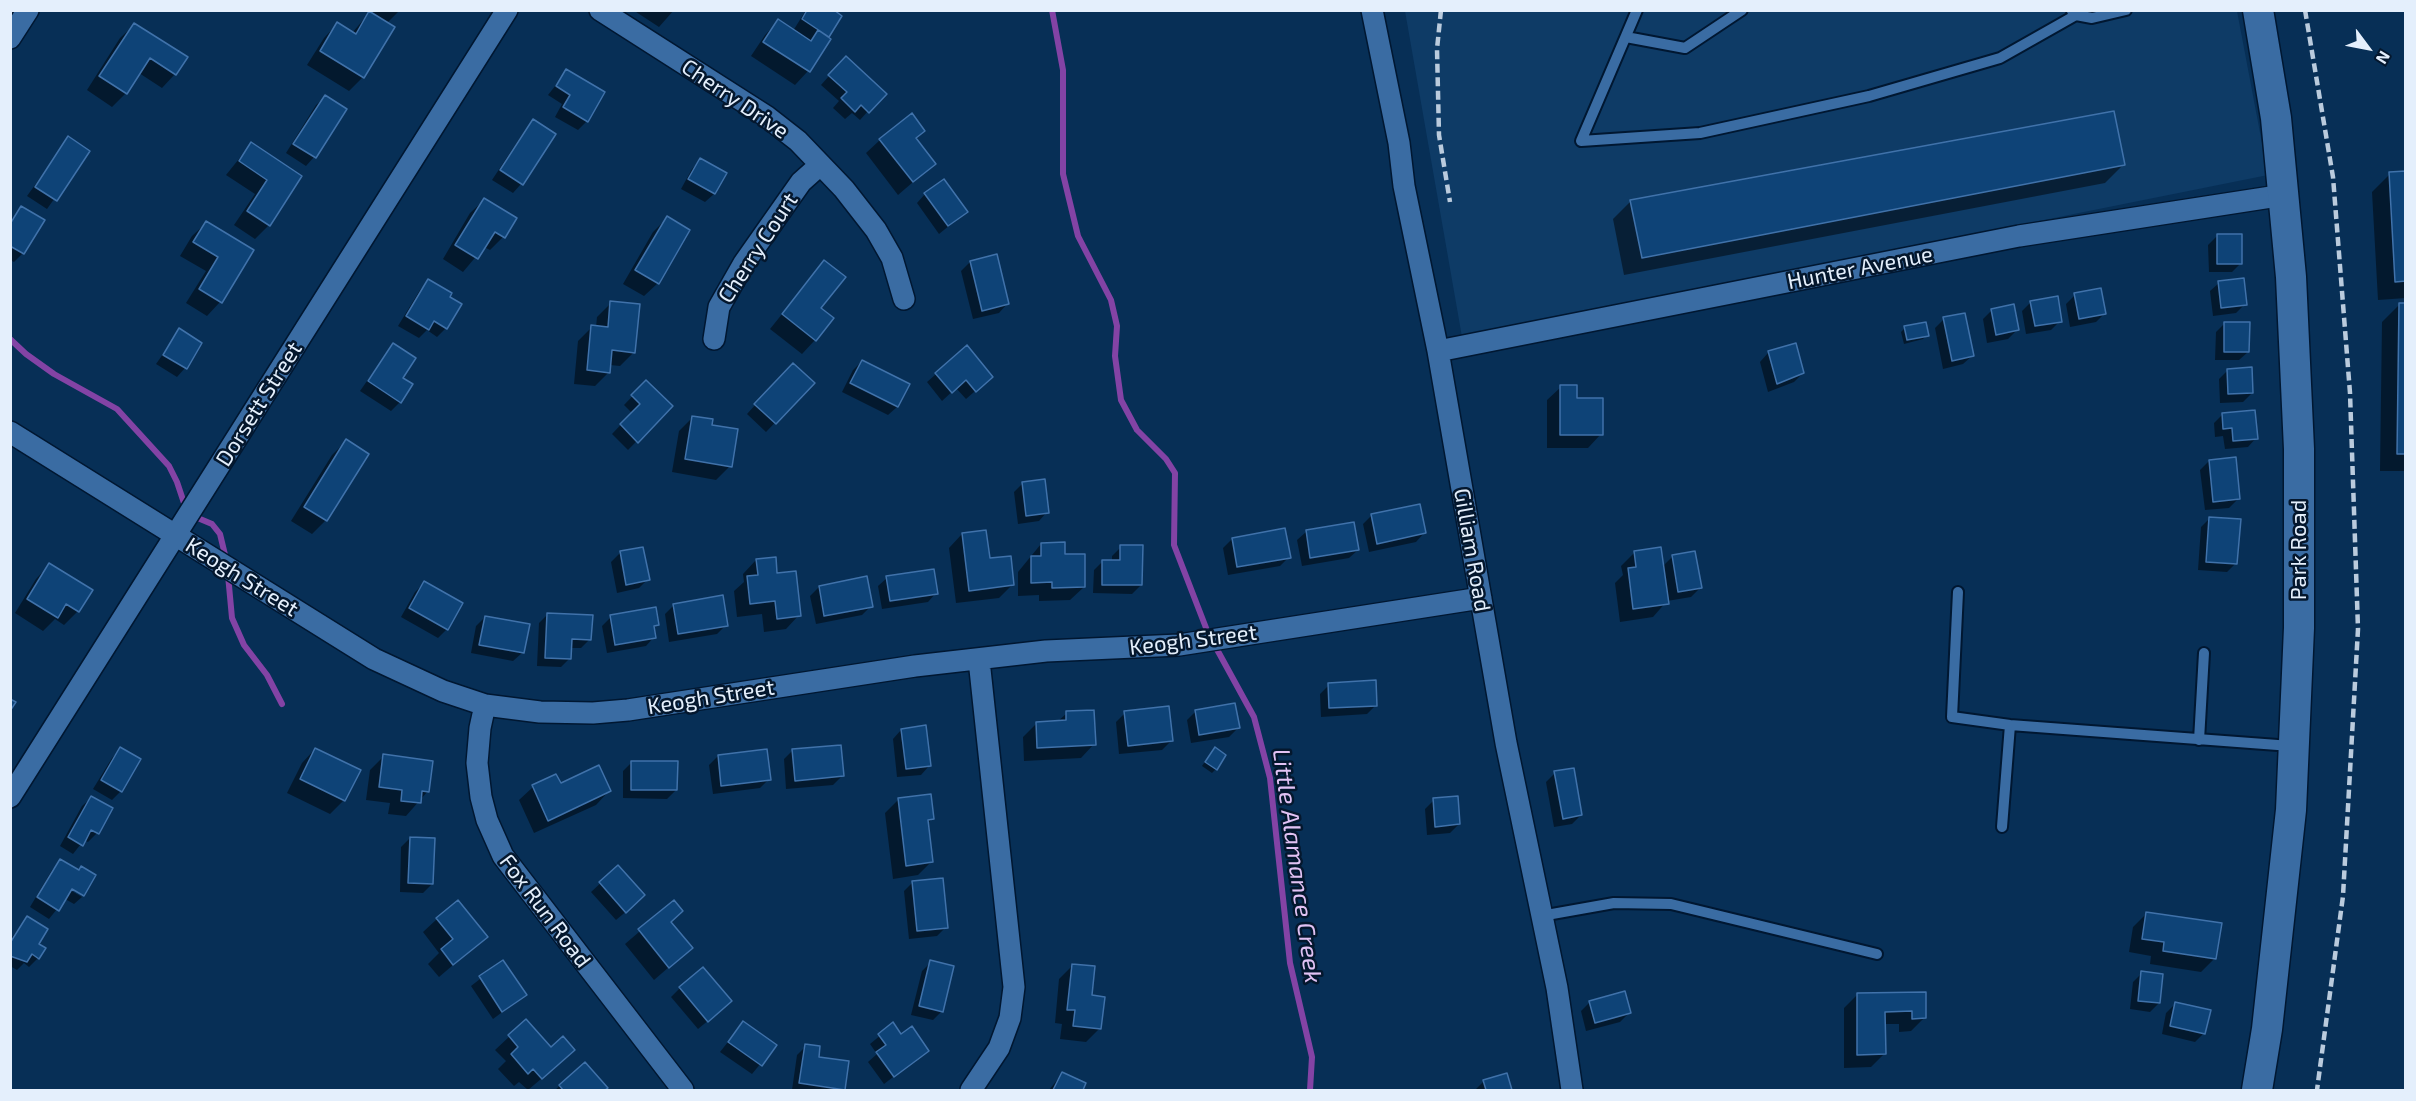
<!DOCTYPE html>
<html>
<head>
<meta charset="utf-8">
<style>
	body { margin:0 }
	#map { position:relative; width:2416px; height:1101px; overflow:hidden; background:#072f56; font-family:"Exo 2",sans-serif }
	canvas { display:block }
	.frame { position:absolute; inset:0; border:12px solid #e4effc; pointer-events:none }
	.north { position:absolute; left:2338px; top:18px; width:60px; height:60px; -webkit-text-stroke:4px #04172d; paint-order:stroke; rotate:122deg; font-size:16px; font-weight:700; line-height:24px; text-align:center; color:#e4effc }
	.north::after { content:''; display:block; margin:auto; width:21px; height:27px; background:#e4effc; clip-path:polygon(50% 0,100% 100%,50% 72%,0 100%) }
</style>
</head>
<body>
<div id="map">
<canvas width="2416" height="1101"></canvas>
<div class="frame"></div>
<div class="north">N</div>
</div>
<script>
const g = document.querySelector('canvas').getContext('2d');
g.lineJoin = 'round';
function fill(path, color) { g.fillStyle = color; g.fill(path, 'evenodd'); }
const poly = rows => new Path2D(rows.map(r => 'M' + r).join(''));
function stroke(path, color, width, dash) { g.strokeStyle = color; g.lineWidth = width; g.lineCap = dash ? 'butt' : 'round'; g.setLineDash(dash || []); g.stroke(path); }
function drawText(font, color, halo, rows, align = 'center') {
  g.font = font + ' "Exo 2",sans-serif'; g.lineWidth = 5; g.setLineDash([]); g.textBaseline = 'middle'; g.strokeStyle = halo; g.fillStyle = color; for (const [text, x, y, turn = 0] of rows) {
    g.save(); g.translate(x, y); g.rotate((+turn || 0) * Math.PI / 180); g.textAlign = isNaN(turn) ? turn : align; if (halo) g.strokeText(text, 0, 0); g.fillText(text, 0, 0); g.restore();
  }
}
fill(poly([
	[1405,11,2237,11,2268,175,1462,337]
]), '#0e3b66');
fill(poly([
	[367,10,400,10,387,23,363,77,349,91,307,65,324,38,337,24,352,33,370,12],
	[633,10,674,10,659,27],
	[806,10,832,10,826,37,829,39,808,71,795,85,751,56,765,35,778,21,793,31],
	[134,25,175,74,162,88,139,73,126,93,112,107,87,90,120,38],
	[837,67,868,111,860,120,852,113,845,119,833,108,839,101,821,85],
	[567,71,603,93,587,121,578,130,555,117,562,104,548,95],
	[325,97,345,110,314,157,306,166,286,153,316,105],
	[533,121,521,184,513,193,492,180,525,130],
	[69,138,88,151,47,209,27,196],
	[915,139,934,164,898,195,866,153,880,140],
	[251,144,300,177,269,225,255,239,234,225,255,194,226,175],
	[701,160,725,174,714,194,705,202,681,189,692,169],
	[2123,165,2105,183,1624,275,1613,219,1631,201],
	[2406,173,2406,298,2378,300,2372,192,2390,174],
	[925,194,966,212,939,234,917,203],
	[484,200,503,237,490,250,484,247,463,272,443,259,470,213],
	[22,208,23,253,14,262,10,260,10,221],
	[667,218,658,283,644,296,623,284,653,232],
	[206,223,252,251,220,302,207,316,186,303,206,271,180,256,192,236],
	[2217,236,2241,263,2232,272,2209,272,2208,245],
	[824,262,815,340,802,354,770,329],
	[970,262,1007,304,999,313,973,319,961,271],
	[429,281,446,328,437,337,427,330,419,338,398,326,420,290],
	[2219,283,2245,304,2236,313,2213,316,2210,291],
	[2075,295,2105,313,2096,322,2070,327,2066,304],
	[2031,302,2060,321,2051,330,2026,334,2022,311],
	[611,303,634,352,620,366,610,365,609,372,595,386,574,384,578,341,592,327,596,327,597,317],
	[2400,304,2406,304,2406,471,2380,471,2382,322],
	[1992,310,2017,330,2008,339,1987,343,1983,319],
	[1944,319,1972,356,1963,364,1943,369,1935,328],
	[2225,323,2248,352,2239,360,2215,360,2216,332],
	[1905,328,1927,335,1923,339,1904,344,1901,332],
	[180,330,185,368,177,377,156,364],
	[393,344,401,378,400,402,391,411,360,391],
	[1795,345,1803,373,1794,382,1768,392,1760,362,1768,353],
	[967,347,982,385,966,399,956,388,942,401,927,382],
	[862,361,897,407,888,415,842,392,853,370],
	[2228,370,2252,393,2243,402,2220,403,2219,379],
	[784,373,813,383,766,432,747,414],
	[646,382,671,406,628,450,612,434,632,413,624,405],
	[1561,387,1576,399,1601,434,1588,448,1547,448,1547,400],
	[2223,414,2256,438,2248,447,2225,449,2223,436,2215,437,2214,423],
	[693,417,710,426,730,466,716,480,672,472,679,431],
	[346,441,326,520,312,534,291,521,332,455],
	[2209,461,2238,499,2229,508,2205,510,2200,470],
	[1023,483,1047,512,1039,521,1018,524,1014,492],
	[1372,515,1424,533,1416,542,1369,552,1363,524],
	[2210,518,2236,563,2227,572,2198,570,2201,527],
	[1306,532,1358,550,1349,558,1302,566,1297,540],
	[962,534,1013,584,999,598,956,603,949,548],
	[1232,539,1289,557,1280,566,1228,575,1223,548],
	[1041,544,1063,556,1084,587,1070,600,1039,601,1039,595,1018,596,1018,572],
	[1121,547,1141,585,1132,594,1093,593,1094,570,1103,561,1112,561,1112,556],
	[1635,552,1662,567,1673,556,1700,588,1691,597,1667,601,1653,617,1620,622,1615,583,1623,575,1621,566],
	[620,553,648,579,639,588,617,593,611,562],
	[756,560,776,574,799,615,786,629,764,632,762,614,737,617,734,591,744,582,743,574],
	[49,565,78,611,64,625,55,619,43,631,15,613,36,579],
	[887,578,936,593,928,602,882,609,878,586],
	[424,583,447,629,438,638,401,617,415,592],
	[819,587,871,606,862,615,816,624,810,596],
	[674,605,726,625,717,634,669,642,665,614],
	[548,614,590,639,581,648,570,648,570,658,561,667,537,666,539,623],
	[485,617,522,653,513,661,471,653,476,626],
	[611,617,657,624,653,629,654,637,646,646,607,653,602,626],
	[1329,685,1376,705,1367,714,1321,717,1320,694],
	[1196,711,1238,728,1229,737,1191,743,1187,720],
	[1067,713,1094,744,1081,758,1024,761,1023,737,1037,723,1057,722],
	[1125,713,1171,741,1162,750,1119,754,1116,722],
	[901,730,929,766,921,775,897,777,893,739],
	[121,749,139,760,121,791,112,800,93,789,112,758],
	[315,749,359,771,344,800,330,814,287,793,302,763],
	[793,750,842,776,833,785,786,789,784,759],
	[1211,753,1216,769,1212,773,1202,766],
	[384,756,428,791,406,816,388,814,390,803,366,800,370,770],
	[718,756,769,779,760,788,713,794,709,765],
	[632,762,676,790,667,799,623,798,623,771],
	[1555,773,1581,815,1572,824,1554,827,1546,782],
	[560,785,609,791,596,805,534,833,519,800,533,787],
	[91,798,111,809,97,833,88,842,84,840,73,854,60,846,82,806],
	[898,800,932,819,927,824,931,862,918,875,893,879,885,813],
	[1434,800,1459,824,1450,833,1427,835,1425,809],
	[410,838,432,884,423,893,400,892,401,847],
	[61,861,78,872,94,876,82,896,67,884,65,887,82,897,74,904,65,899,49,919,30,907,52,870],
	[618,867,635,904,616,920,591,892],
	[913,882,946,927,937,936,909,939,904,891],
	[674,902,670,923,691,948,654,980,625,944],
	[2146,914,2215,958,2201,972,2150,964,2151,956,2129,952,2133,927],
	[27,918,37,945,38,958,29,967,24,963,17,970,10,966,10,940],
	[437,919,486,937,439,977,428,964,439,953,423,932],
	[502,962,525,995,493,1019,471,986],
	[931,962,942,1011,933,1020,911,1015,922,971],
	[1073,965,1100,1028,1086,1042,1060,1039,1062,1024,1055,1023,1059,979],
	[2142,973,2159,1003,2150,1012,2130,1009,2133,982],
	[680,988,721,1010,698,1029,671,997],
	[1924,994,1924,1018,1911,1031,1899,1032,1899,1024,1884,1024,1884,1054,1871,1067,1844,1068,1844,1008,1857,995],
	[1590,1002,1629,1013,1620,1022,1586,1031,1581,1011],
	[2175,1004,2204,1033,2195,1042,2162,1034,2166,1013],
	[526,1021,560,1063,528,1090,519,1082,514,1086,498,1069,506,1061,495,1050],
	[743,1023,775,1046,752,1074,720,1052],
	[893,1025,901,1036,927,1051,884,1084,868,1062,877,1054,870,1044],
	[806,1046,844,1089,842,1090,792,1090,797,1055],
	[585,1064,606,1088,603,1090,555,1090],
	[1062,1074,1084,1084,1081,1090,1049,1090],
	[1506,1075,1510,1090,1475,1090,1484,1081]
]), '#0007');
stroke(poly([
	[1052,10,1063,70,1063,174,1078,236,1111,300,1117,326,1115,356,1121,400,1137,430,1166,459,1175,473,1174,545,1208,633,1254,717,1270,778,1290,963,1312,1057,1310,1090],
	[10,339,26,354,54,374,117,409,169,466,177,482,186,509],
	[193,516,212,524,220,534,226,559],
	[228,575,232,618,244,645,267,675,282,704]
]), '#8343a5', 6);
const building = poly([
	[807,10,834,10,842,16,829,37,802,19,807,10],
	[369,11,395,27,364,78,320,51,337,22,356,34,369,11],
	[778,19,811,41,818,30,831,39,810,72,763,42,778,19],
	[134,23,188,57,176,75,150,58,127,94,99,76,134,23],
	[846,56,887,94,869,113,861,105,855,112,841,98,847,92,828,75,846,56],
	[566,69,605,92,588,122,563,107,570,95,556,86,566,69],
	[325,95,347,109,316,158,293,144,325,95],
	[2114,111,2125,165,1642,258,1630,200,2114,111],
	[912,113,925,131,916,138,936,164,913,182,879,139,912,113],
	[533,119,556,134,523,185,500,170,533,119],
	[68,136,90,151,57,201,35,187,68,136],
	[251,142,302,176,270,226,247,211,267,180,239,161,251,142],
	[700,158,727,173,715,194,688,179,700,158],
	[2406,171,2406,281,2395,282,2389,172,2406,171],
	[944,179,968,212,948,226,924,193,944,179],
	[484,198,517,218,505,238,495,232,478,259,455,245,484,198],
	[21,206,45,220,24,254,10,246,10,224,21,206],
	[667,216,690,230,659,284,635,270,667,216],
	[206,221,254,250,222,303,199,289,218,257,193,242,206,221],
	[2217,234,2242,234,2242,264,2217,264,2217,234],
	[997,254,1009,304,982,311,970,261,997,254],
	[824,260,846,277,821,308,834,318,816,341,782,314,824,260],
	[2244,278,2247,305,2221,308,2218,281,2244,278],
	[428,279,452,293,450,297,462,304,447,329,434,321,429,330,406,316,428,279],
	[2101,288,2106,314,2079,319,2074,293,2101,288],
	[2058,296,2062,322,2035,326,2030,301,2058,296],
	[610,301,640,304,635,353,612,350,610,373,587,370,591,325,608,327,610,301],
	[2399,303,2406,303,2406,454,2397,454,2399,303],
	[2014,304,2019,330,1996,335,1991,309,2014,304],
	[1965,313,1974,356,1952,361,1943,317,1965,313],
	[1926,322,1929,336,1907,340,1904,326,1926,322],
	[2224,322,2250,322,2249,352,2224,352,2224,322],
	[179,328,202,343,187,369,163,355,179,328],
	[393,343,416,358,403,378,413,384,401,403,368,381,393,343],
	[1796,343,1804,373,1777,384,1768,351,1796,343],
	[967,345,993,377,976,392,966,380,952,393,935,373,967,345],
	[862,360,910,384,898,407,850,383,862,360],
	[793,363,815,383,776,424,754,404,793,363],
	[2252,367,2253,393,2228,394,2227,369,2252,367],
	[646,380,673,406,638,443,620,424,640,404,631,395,646,380],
	[1560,385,1577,385,1577,398,1603,398,1603,435,1560,435,1560,385],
	[2255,410,2258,439,2233,441,2232,428,2223,429,2222,413,2255,410],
	[692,416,713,419,712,425,738,429,732,467,685,459,692,416],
	[346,439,369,454,327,521,304,507,346,439],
	[2236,457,2240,499,2213,502,2209,460,2236,457],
	[1045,479,1049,513,1026,516,1022,482,1045,479],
	[1420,504,1426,533,1377,544,1371,514,1420,504],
	[2209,517,2241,519,2237,564,2206,562,2209,517],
	[1354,522,1359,550,1310,558,1306,530,1354,522],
	[1285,528,1291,558,1237,567,1232,538,1285,528],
	[986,530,990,558,1011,556,1014,585,969,591,962,533,986,530],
	[1065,542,1065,554,1085,554,1085,587,1052,588,1052,582,1031,583,1031,556,1041,556,1041,543,1065,542],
	[1120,545,1143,545,1142,585,1102,585,1102,560,1120,560,1120,545],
	[643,547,650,580,626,585,620,551,643,547],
	[1661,547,1669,604,1633,609,1628,568,1636,567,1634,551,1661,547],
	[1695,551,1702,588,1678,592,1672,555,1695,551],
	[776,557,777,573,796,571,801,616,777,619,775,601,750,604,747,576,758,575,756,559,776,557],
	[49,563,93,590,79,612,66,604,58,618,27,599,49,563],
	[934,569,938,594,890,601,886,576,934,569],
	[867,576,873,607,824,616,819,586,867,576],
	[424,581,463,603,448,630,409,608,424,581],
	[723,595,728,626,678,634,673,604,723,595],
	[656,607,659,625,654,626,656,638,615,645,610,615,656,607],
	[547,613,593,615,591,640,572,639,571,659,545,658,547,613],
	[485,616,530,624,524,653,479,645,485,616],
	[1376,680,1377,706,1329,708,1328,683,1376,680],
	[10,699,16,702,10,711,10,699],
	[1235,703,1240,728,1199,735,1195,710,1235,703],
	[1169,706,1173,741,1128,746,1124,711,1169,706],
	[1094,710,1096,745,1037,748,1036,722,1066,720,1066,711,1094,710],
	[926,725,931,766,906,769,901,729,926,725],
	[841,745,844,776,795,781,792,749,841,745],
	[120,747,141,759,122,792,101,780,120,747],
	[1215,747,1226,755,1217,770,1205,762,1215,747],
	[315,748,361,770,345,801,300,779,315,748],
	[767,749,771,780,721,786,718,755,767,749],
	[383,754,433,761,429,792,422,791,421,803,401,801,402,790,379,787,383,754],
	[631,761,678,761,677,790,631,790,631,761],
	[599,765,611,791,548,821,532,785,556,774,561,783,599,765],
	[1574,768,1582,815,1563,819,1554,771,1574,768],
	[931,794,934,819,928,820,933,862,906,866,898,798,931,794],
	[91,796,113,808,99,834,91,830,83,846,68,837,91,796],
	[1458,796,1460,824,1435,827,1433,798,1458,796],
	[410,837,435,838,433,884,408,883,410,837],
	[60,859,79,870,81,866,96,875,84,896,72,889,59,911,37,897,60,859],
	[618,865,645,895,626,913,599,882,618,865],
	[943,878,948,928,917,931,912,881,943,878],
	[458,900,488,937,453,965,441,949,453,939,436,918,458,900],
	[674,900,683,911,671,922,693,948,669,968,638,929,674,900],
	[2146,912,2222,923,2216,959,2163,951,2164,942,2142,939,2146,912],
	[27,916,48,929,39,944,46,948,39,959,32,954,27,962,10,956,10,943,27,916],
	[503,960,527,995,502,1012,479,976,503,960],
	[930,960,954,966,943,1012,919,1006,930,960],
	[1072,964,1095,966,1092,995,1105,997,1101,1029,1073,1026,1075,1010,1067,1010,1072,964],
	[703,967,732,1001,708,1022,679,987,703,967],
	[2141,971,2163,974,2160,1003,2138,1001,2141,971],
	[1625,991,1631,1013,1595,1023,1589,1001,1625,991],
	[1926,992,1926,1018,1912,1019,1912,1011,1885,1012,1886,1054,1857,1055,1857,993,1926,992],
	[2175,1002,2211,1010,2205,1034,2170,1026,2175,1002],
	[526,1019,551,1047,563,1036,575,1050,542,1079,533,1069,528,1074,511,1054,518,1047,508,1035,526,1019],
	[743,1021,777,1045,762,1066,728,1042,743,1021],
	[893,1022,901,1034,912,1026,929,1051,894,1077,876,1052,886,1045,878,1034,893,1022],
	[805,1044,820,1046,819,1057,849,1061,845,1090,799,1083,805,1044],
	[585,1062,608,1088,605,1090,563,1090,559,1085,585,1062],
	[1062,1072,1086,1083,1083,1090,1053,1090,1062,1072],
	[1507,1073,1512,1090,1486,1090,1483,1080,1507,1073]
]);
fill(building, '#0e4377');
stroke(building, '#4072aa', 1.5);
const lane = poly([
	[1637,10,1581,141,1700,133,1869,96,2000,58,2076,15],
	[2072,11,2076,15,2092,18,2126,10],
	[1626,37,1685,48,1742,10],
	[1958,592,1952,717,2010,725,2291,746],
	[2199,740,2204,653],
	[2002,827,2010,725],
	[1541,916,1614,903,1671,904,1877,954]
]);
const street = poly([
	[600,10,766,116,798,141,844,189,876,230,892,258,904,299],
	[1372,10,1399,143,1404,186,1438,351,1506,743,1557,988,1572,1090],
	[10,38,28,10],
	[714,339,719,307,744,263,801,182,820,165],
	[1438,351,2019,236,2284,195],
	[10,432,374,659,443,691,485,705,540,712,593,713,628,710,915,666,1046,651,1179,645,1481,598],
	[485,705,480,728,477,763,481,797,487,820,503,856,683,1090],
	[10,797,507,10],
	[971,1090,999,1048,1010,1018,1014,987,979,660]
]);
const secondary = poly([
	[2257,1090,2267,1029,2291,810,2299,628,2299,449,2291,277,2276,118,2258,10]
]);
stroke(lane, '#001731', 14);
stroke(street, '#001731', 24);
stroke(secondary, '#001731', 33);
stroke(lane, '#3a6ca3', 10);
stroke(street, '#3a6ca3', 21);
stroke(secondary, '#3a6ca3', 30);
stroke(poly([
	[1441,10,1437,49,1439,135,1450,202],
	[2305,10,2333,177,2350,393,2358,629,2343,896,2317,1090]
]), '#bacbdd', 4.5, [9, 4.5]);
drawText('22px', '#e4effc', '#04172d', [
	["Cherry Drive",735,99,34],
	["Cherry Court",758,248,-57],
	["Hunter Avenue",1860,268,-11],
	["Dorsett Street",259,404,-58],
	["Gilliam Road",1472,550,80],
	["Park Road",2299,550,-90],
	["Keogh Street",242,577,32],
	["Keogh Street",1193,640,-7],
	["Keogh Street",711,697,-9],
	["Fox Run Road",545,911,53]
]);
drawText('italic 24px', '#e1c2f4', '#04172d', [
	["Little Alamance Creek",1297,866,82]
]);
</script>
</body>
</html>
